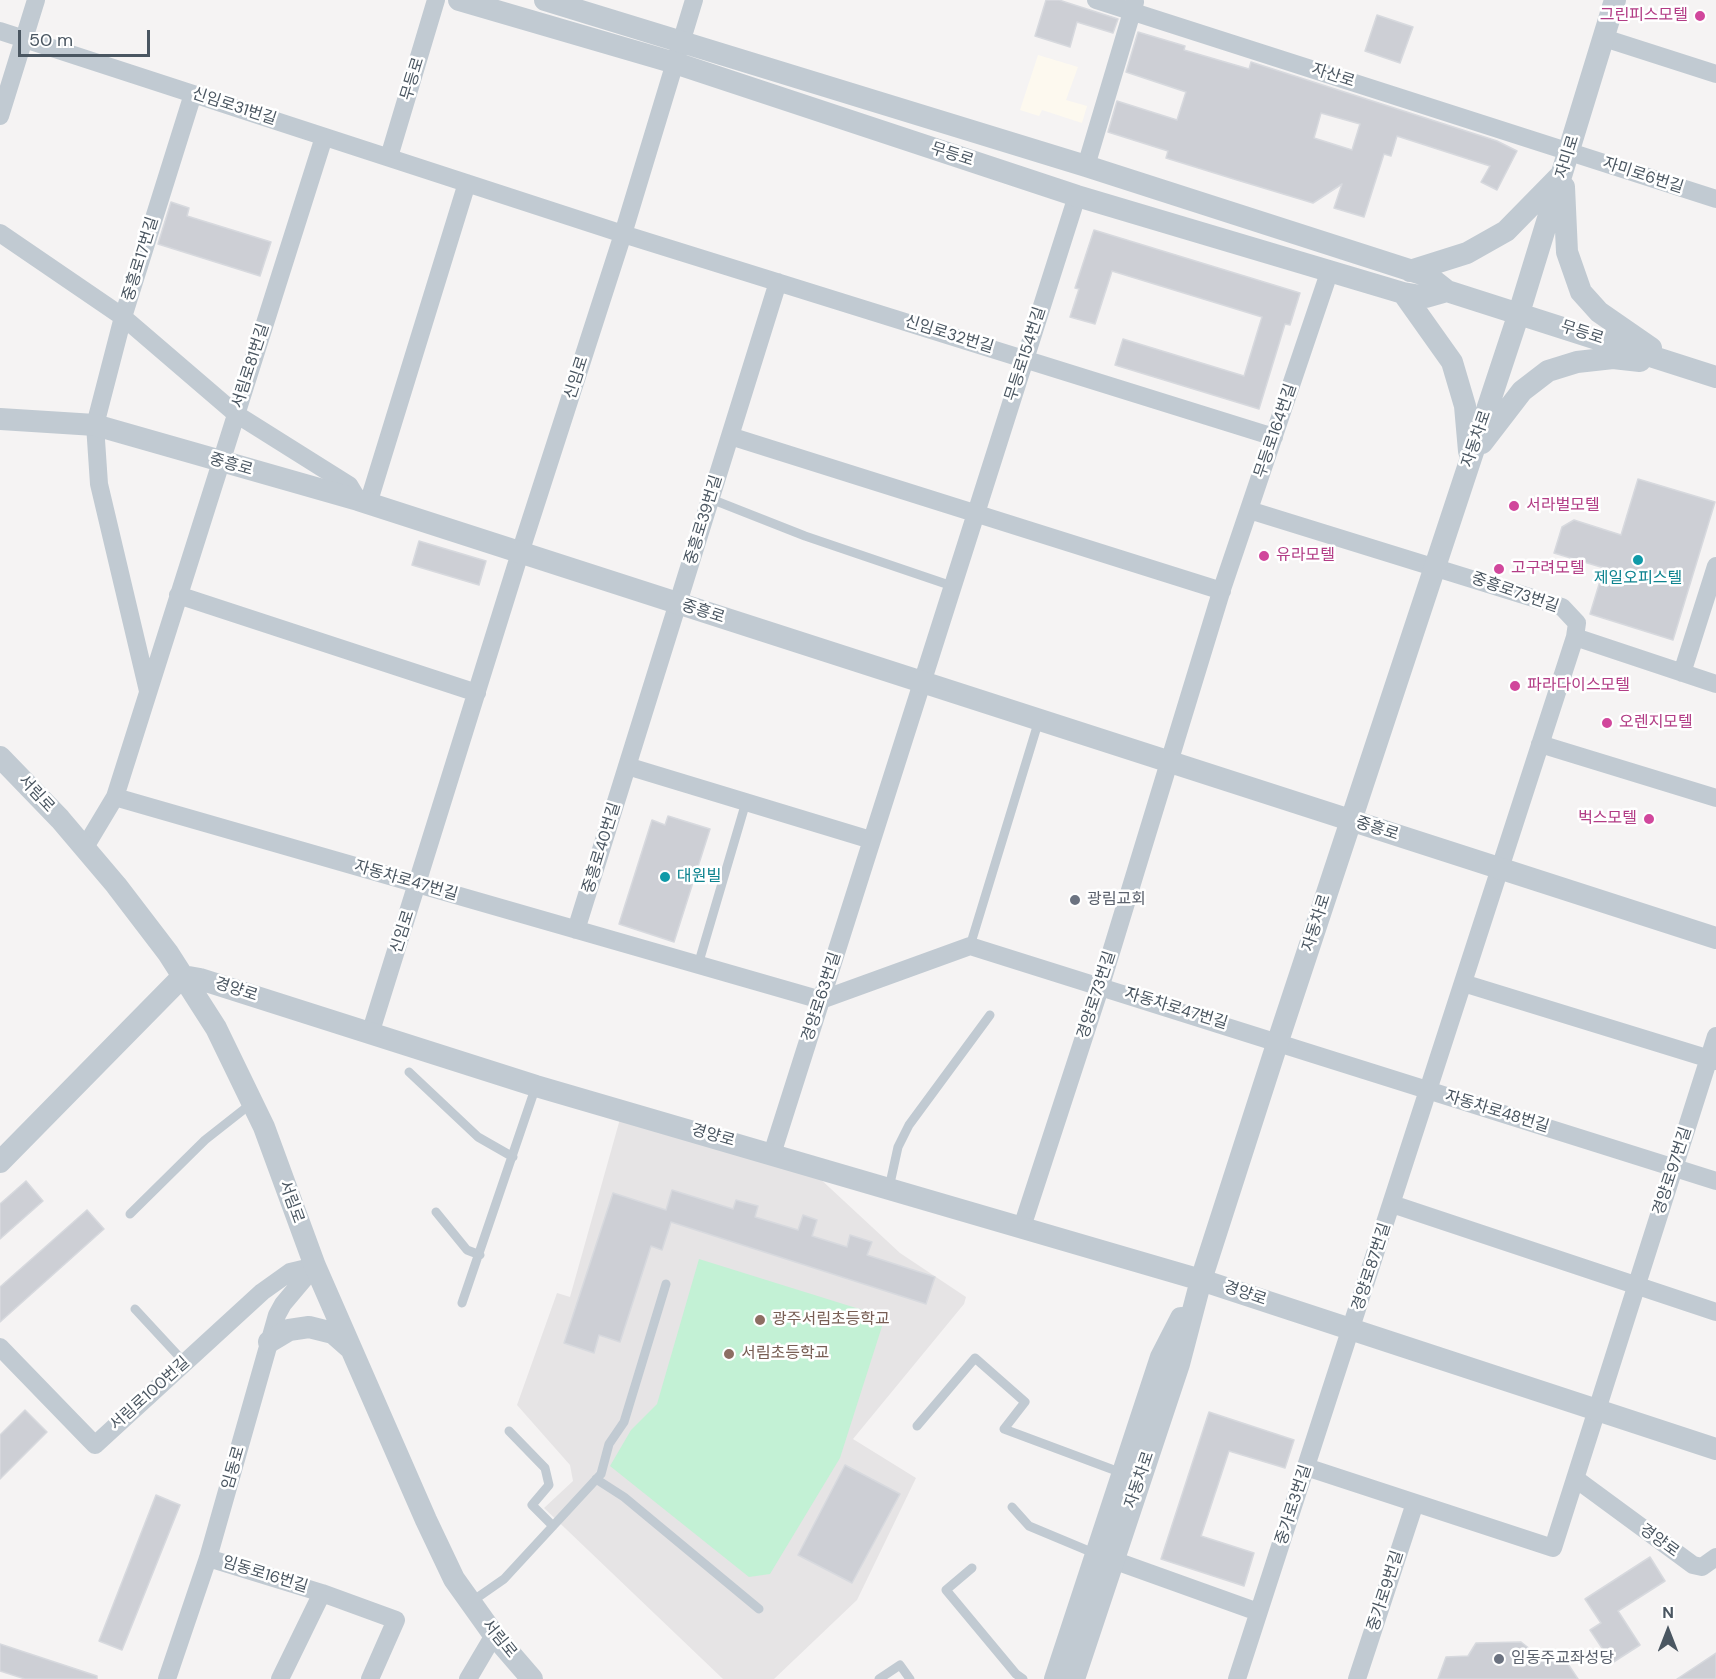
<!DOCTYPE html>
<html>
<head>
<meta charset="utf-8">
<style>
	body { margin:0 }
	#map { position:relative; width:1716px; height:1679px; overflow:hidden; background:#f5f3f3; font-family:"DM Sans",sans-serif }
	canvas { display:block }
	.north { position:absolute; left:1638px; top:1601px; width:60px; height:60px; -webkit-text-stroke:4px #fff; paint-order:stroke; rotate:0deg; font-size:16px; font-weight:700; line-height:24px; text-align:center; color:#4a5661 }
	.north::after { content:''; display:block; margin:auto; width:21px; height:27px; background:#4a5661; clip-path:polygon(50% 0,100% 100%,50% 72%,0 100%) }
	.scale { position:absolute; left:18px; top:30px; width:132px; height:27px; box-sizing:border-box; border:3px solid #4a5661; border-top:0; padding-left:8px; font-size:18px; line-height:21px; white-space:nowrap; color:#4a5661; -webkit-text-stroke:4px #fff; paint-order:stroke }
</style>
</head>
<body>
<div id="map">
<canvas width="1716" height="1679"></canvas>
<div class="north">N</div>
<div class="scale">50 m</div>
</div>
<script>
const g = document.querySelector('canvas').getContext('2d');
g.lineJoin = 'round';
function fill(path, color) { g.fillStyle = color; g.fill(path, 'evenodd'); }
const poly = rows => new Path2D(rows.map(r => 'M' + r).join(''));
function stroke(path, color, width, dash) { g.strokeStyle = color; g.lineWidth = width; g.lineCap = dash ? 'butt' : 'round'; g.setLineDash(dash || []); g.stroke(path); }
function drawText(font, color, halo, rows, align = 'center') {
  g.font = font + ' "DM Sans","Noto Sans KR",sans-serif'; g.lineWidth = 5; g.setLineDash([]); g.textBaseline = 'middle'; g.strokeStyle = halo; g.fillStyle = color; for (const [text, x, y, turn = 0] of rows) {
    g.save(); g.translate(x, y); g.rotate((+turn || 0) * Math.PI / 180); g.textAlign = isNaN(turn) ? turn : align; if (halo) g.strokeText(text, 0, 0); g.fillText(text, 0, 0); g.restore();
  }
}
fill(poly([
	[1038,55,1078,67,1066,100,1087,106,1082,123,1042,110,1039,116,1020,110]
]), '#fdf9ef');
fill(poly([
	[620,1119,816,1175,900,1253,966,1297,964,1304,853,1439,916,1478,857,1600,774,1679,723,1679,544,1508,573,1481,570,1465,517,1405,557,1293,570,1297]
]), '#e6e4e5');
fill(poly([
	[699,1259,885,1317,840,1458,770,1574,749,1577,610,1466,631,1430,657,1404]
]), '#c3f1d5');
const building = poly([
	[1046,0,1059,0,1118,19,1113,33,1077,22,1070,47,1035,36,1046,0],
	[1377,15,1413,27,1400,63,1365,51,1377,15],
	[1138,32,1185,46,1184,50,1249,69,1251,62,1497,141,1517,151,1497,190,1481,182,1490,166,1397,136,1391,156,1384,154,1364,217,1334,208,1342,184,1313,203,1237,180,1166,158,1168,151,1108,132,1117,101,1177,120,1186,92,1126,72,1138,32],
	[1321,113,1360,124,1352,150,1314,138,1321,113],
	[171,202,189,208,187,216,271,242,260,276,158,244,171,202],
	[1094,230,1300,293,1290,325,1285,324,1259,409,1115,365,1123,339,1244,376,1262,317,1112,271,1095,324,1070,317,1079,289,1075,288,1094,230],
	[1638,479,1715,502,1673,640,1590,614,1604,568,1554,553,1562,527,1574,520,1621,535,1638,479],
	[419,541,486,561,479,585,412,565,419,541],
	[668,816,710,829,674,942,619,924,652,820,665,825,668,816],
	[26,1181,43,1201,0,1239,0,1204,26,1181],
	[672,1190,733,1209,736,1200,758,1206,755,1217,798,1230,803,1215,817,1220,812,1236,847,1247,850,1235,872,1242,867,1255,935,1277,926,1304,671,1222,662,1250,651,1246,620,1342,599,1335,594,1353,564,1343,613,1193,666,1210,672,1190],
	[87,1210,104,1229,0,1322,0,1287,87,1210],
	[25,1410,47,1432,0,1479,0,1435,25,1410],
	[1209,1412,1294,1440,1285,1468,1229,1451,1201,1536,1254,1553,1244,1586,1161,1559,1209,1412],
	[845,1465,900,1494,852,1583,798,1555,845,1465],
	[156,1495,180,1505,122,1650,99,1641,156,1495],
	[1650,1557,1665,1581,1618,1611,1640,1645,1612,1663,1590,1630,1601,1623,1585,1599,1650,1557],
	[1521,1642,1540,1657,1566,1661,1578,1679,1438,1679,1446,1657,1468,1656,1476,1643,1521,1642],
	[0,1644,97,1676,97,1679,25,1679,0,1671,0,1644],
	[1716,1653,1716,1679,1677,1679,1716,1653]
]);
fill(building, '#cdcfd5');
stroke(building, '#d7d9de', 1.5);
stroke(poly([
	[711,499,805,536,952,586],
	[970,946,1039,720],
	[698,965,746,802],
	[409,1072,478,1137,513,1157],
	[889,1188,898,1147,909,1125,990,1015],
	[436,1212,467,1250,480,1255],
	[130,1214,205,1140,252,1103],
	[462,1303,536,1086],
	[135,1309,185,1363],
	[917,1426,975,1358,1025,1402,1004,1429,1122,1473],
	[509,1431,545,1468,549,1485,532,1505,553,1526],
	[596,1479,624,1497,759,1609],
	[1012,1507,1029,1526,1096,1554],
	[972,1568,946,1590,1016,1674,1023,1679],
	[471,1602,504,1579,601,1474,609,1444,624,1422,666,1284],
	[879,1679,900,1665,910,1679]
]), '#c1cad2', 9);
stroke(poly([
	[1096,0,1716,199],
	[0,31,623,234,1274,437],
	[1604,38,1716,74],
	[0,116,36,0],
	[389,157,436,0],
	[1086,166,1135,2],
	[0,233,123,317,236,414,349,485,358,500],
	[730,436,1222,591],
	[368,504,467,183],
	[1249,510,1562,607,1577,623,1575,637,1716,684],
	[178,595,477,693],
	[1682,673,1716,566],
	[148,691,99,484,95,425,123,317,193,94],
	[1540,744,1716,798],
	[627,766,871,840],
	[115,797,821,1000,970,946,1716,1181],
	[85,847,115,797,324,137],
	[576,930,778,282],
	[1463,983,1716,1061],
	[370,1034,520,553,623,234,694,0],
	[772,1154,1077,196],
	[1392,1204,1716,1312],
	[1022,1227,1101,985,1222,589,1330,270],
	[0,1347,95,1445,262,1292,290,1272,315,1266],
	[1306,1467,1553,1548,1716,1036],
	[1576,1479,1693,1565,1702,1567,1716,1557],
	[208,1558,322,1593,396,1620,370,1679],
	[1113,1560,1258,1612],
	[167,1679,208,1558,277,1315,283,1304,315,1266],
	[280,1679,322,1593],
	[468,1679,494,1635],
	[1237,1679,1575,637],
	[1357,1679,1415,1503]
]), '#c1cad2', 18);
stroke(poly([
	[459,0,675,63,1077,196,1403,293,1426,297,1447,291],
	[545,0,1086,166,1428,276,1447,291,1716,377],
	[1564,187,1567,252,1581,292,1599,312,1651,348],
	[1410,271,1467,253,1506,231,1560,176],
	[1403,293,1452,362,1465,406,1469,451],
	[0,419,95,425,358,500,1716,938],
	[1482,443,1522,391,1548,371,1577,362,1613,358,1640,361],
	[0,757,60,819,116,885,168,953,216,1028,264,1127,315,1266,426,1520,454,1579,494,1635,532,1679],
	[0,1162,183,976,200,979,536,1086,1201,1280,1716,1449],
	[269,1342,289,1330,309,1327,333,1333,350,1348],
	[1055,1679,1161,1357,1181,1318],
	[1074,1679,1179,1364,1201,1280,1278,1041,1519,313,1615,0]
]), '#c1cad2', 22);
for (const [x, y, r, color] of [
	[1700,16,6,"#d1479c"],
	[1514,506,6,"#d1479c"],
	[1264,556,6,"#d1479c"],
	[1638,560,6,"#0f9aa8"],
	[1499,569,6,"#d1479c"],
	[1515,686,6,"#d1479c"],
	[1607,723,6,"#d1479c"],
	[1649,819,6,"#d1479c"],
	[665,877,6,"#0f9aa8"],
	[1075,900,6,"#6b7280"],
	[760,1320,6,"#8d6e63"],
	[729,1354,6,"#8d6e63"],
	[1499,1659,6,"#6b7280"]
]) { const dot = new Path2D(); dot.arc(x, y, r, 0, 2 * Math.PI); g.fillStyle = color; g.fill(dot); stroke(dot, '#fff', 2); }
drawText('16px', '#b23c85', '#fff', [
	["그린피스모텔",1688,16,"right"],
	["서라벌모텔",1526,506],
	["유라모텔",1276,556],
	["고구려모텔",1511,569],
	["파라다이스모텔",1527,686],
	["오렌지모텔",1619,723],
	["벅스모텔",1637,819,"right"]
], 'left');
drawText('16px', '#4a5661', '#fff', [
	["자산로",1333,76,18],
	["무등로",413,79,-73],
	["신임로31번길",234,107,18],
	["무등로",952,155,18],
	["자미로",1568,157,-73],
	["자미로6번길",1643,176,18],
	["중흥로17번길",141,259,-73],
	["무등로",1582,333,18],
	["신임로32번길",949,335,17],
	["무등로154번길",1026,354,-72],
	["서림로81번길",251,366,-72],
	["신임로",577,378,-72],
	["무등로164번길",1276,431,-71],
	["자동차로",1477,439,-71],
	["중흥로",231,465,16],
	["중흥로39번길",704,520,-73],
	["중흥로73번길",1515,593,19],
	["중흥로",703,612,18],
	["서림로",36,794,47],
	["중흥로",1377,829,18],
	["중흥로40번길",602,848,-73],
	["자동차로47번길",406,881,16],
	["자동차로",1317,923,-72],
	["신임로",403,932,-72],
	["경양로",236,990,18],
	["경양로73번길",1097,995,-72],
	["경양로63번길",822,997,-72],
	["자동차로47번길",1176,1009,17],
	["자동차로48번길",1497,1112,17],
	["경양로",713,1136,16],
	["경양로97번길",1673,1171,-72],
	["서림로",291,1202,70],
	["경양로87번길",1372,1267,-72],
	["경양로",1245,1294,19],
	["서림로100번길",150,1394,-42],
	["임동로",234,1468,-74],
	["자동차로",1140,1480,-71],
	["중가로3번길",1294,1505,-72],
	["경양로",1659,1541,36],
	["임동로16번길",265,1575,17],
	["중가로9번길",1386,1591,-72],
	["서림로",499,1639,51]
]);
drawText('16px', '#0d838f', '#fff', [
	["제일오피스텔",1638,579],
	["대원빌",677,877,"left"]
]);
drawText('16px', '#5b616d', '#fff', [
	["광림교회",1087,900],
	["임동주교좌성당",1511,1659]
], 'left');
drawText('16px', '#785e54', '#fff', [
	["광주서림초등학교",772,1320],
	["서림초등학교",741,1354]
], 'left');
</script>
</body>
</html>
